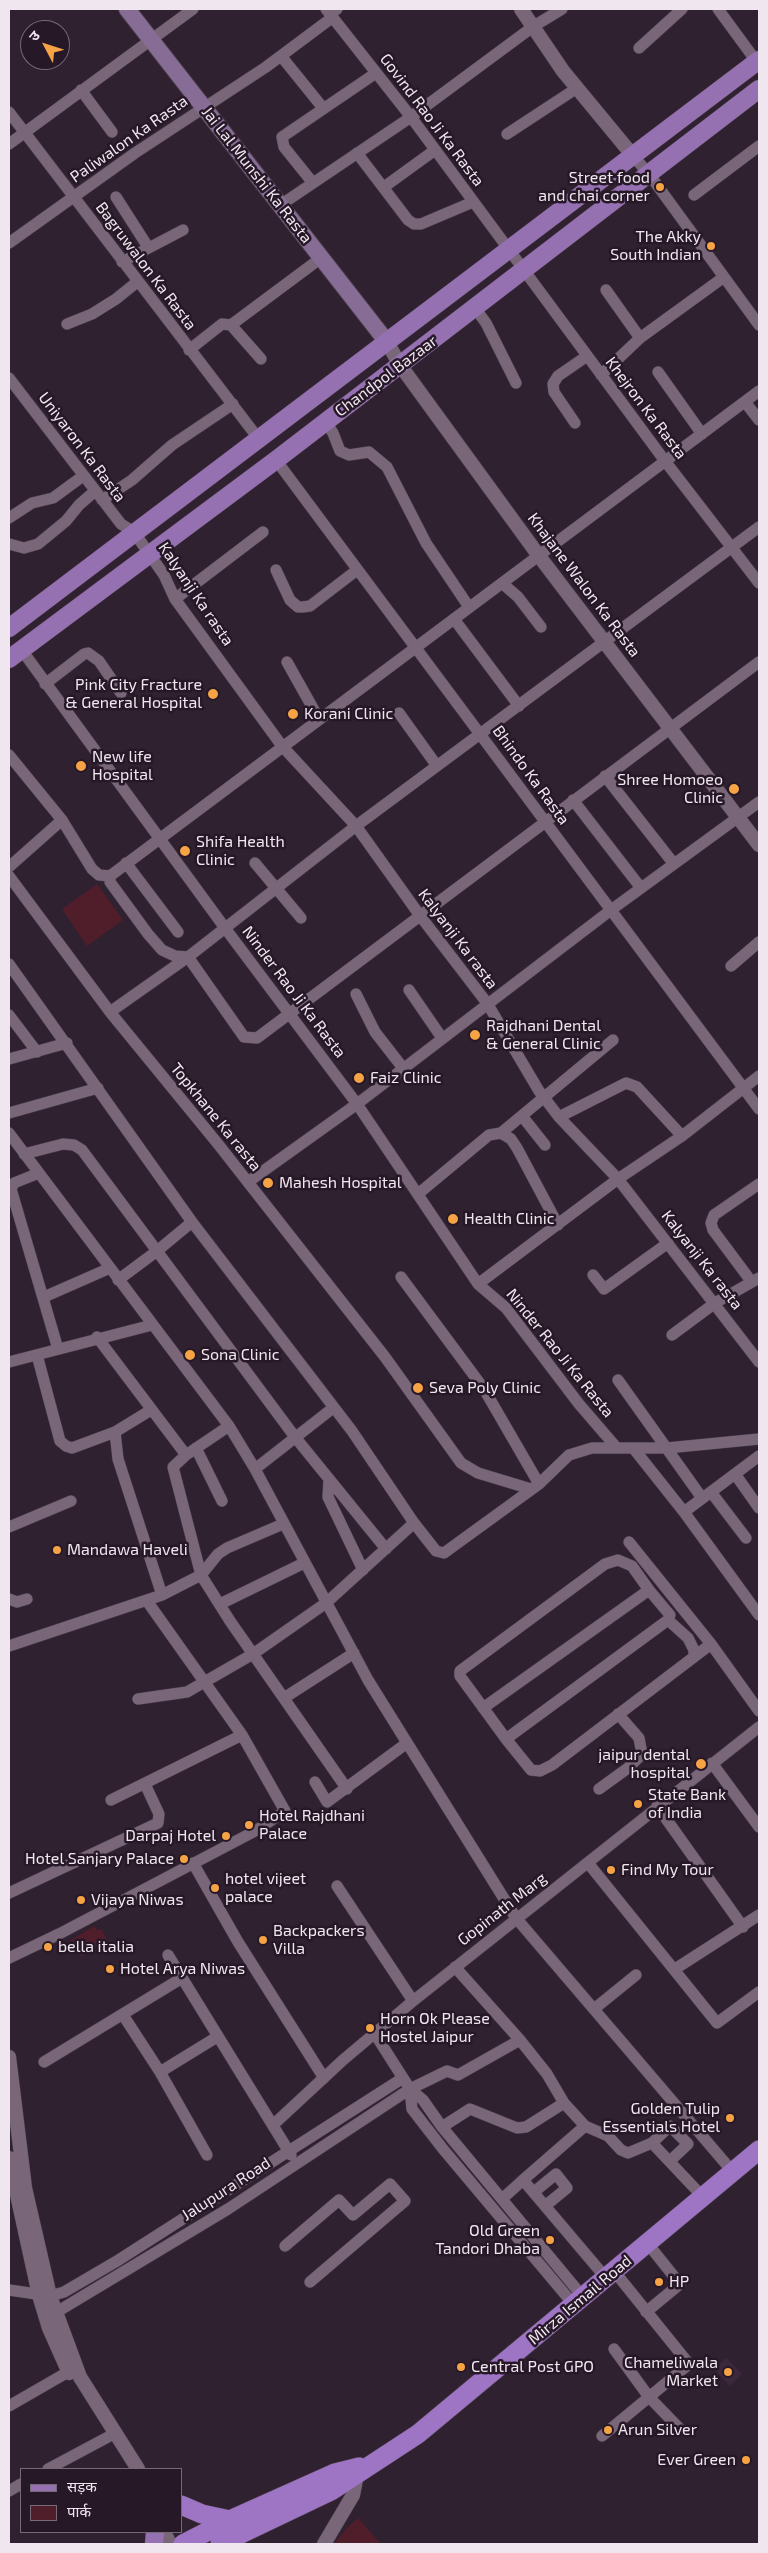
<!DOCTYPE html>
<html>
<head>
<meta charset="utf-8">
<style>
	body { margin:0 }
	#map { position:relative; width:768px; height:2553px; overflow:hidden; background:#302130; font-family:"Exo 2","Noto Sans Devanagari",sans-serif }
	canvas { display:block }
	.frame { position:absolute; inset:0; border:10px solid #f0e6f0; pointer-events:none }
	.legend { position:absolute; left:20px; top:2468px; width:162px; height:65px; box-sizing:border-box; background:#261826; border:1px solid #776a77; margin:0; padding:6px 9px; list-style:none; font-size:15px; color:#f0e6f0 }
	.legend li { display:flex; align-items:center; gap:10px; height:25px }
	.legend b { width:25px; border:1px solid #776a77 }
	.north { position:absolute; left:20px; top:20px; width:50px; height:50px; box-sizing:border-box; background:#261826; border:1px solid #776a77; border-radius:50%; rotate:310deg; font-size:14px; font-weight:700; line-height:20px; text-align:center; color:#f0e6f0 }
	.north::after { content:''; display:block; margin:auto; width:18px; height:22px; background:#f5a345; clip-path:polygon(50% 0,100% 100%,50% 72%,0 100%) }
</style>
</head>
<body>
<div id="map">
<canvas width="768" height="2553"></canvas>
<div class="frame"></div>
<ul class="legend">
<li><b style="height:6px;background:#9571b1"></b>सड़क</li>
<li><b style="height:14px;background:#501e2b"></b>पार्क</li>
</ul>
<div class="north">उ</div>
</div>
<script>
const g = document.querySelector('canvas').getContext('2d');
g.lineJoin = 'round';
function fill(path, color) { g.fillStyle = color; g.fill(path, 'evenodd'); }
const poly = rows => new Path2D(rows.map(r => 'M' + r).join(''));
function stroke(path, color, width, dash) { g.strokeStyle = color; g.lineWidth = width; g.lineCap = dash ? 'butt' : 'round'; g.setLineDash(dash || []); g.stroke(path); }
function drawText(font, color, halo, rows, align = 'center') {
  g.font = font + ' "Exo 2",sans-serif'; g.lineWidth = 5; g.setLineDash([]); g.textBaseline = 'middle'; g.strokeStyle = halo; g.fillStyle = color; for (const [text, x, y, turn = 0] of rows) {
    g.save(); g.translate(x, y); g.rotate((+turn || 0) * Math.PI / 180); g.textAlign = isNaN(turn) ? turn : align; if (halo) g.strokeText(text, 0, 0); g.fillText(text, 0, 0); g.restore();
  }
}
fill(poly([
	[726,2358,742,2374,730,2386,714,2369]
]), '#3c283c');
fill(poly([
	[97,884,123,920,87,946,62,909],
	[94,1926,97,1930,101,1929,108,1941,81,1956,71,1940],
	[358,2518,381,2544,334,2544,346,2529]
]), '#501e2b');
const minor = poly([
	[326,9,411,117,665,461,759,583],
	[718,9,759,65],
	[639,48,682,9],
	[281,56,323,108],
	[81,90,112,132],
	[9,112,258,438],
	[507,134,577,88],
	[9,144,193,9],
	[357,153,408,220,414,224,421,224,473,202],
	[634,157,649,174,759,325],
	[313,183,284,147,282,137,376,73],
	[384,187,435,150],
	[694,195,759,146],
	[116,197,148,247],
	[279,206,411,117,534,26,562,9],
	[9,243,135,153,266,67,333,17,332,12,337,9],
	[122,262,183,230],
	[606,290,640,338],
	[475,308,486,323,516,383],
	[67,324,92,314,116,299,137,282],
	[231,325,321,258],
	[189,350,222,324,231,325,261,359],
	[658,372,702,434],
	[601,375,640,338,724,277],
	[9,378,121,524,134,532,164,575,175,599,282,746,356,826,421,917,487,1003,539,1091,559,1117,618,1179,759,1362],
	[745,402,759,420],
	[326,422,333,433,340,451,349,455,369,452,387,467,426,543,469,607],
	[575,423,554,392,553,384,558,376,587,356],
	[276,460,759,1109],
	[102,500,132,480,172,445,233,404],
	[9,518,32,503,53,498,83,476],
	[9,544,24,548,38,544,66,521,79,505,95,491],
	[276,570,290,600,298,607,303,607,310,606,357,570],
	[502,583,518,597,541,627],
	[175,599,263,532],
	[454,619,519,706],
	[21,649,225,928,357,1104,478,1284,506,1308,579,1404,616,1447],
	[287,662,319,719],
	[45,684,84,654,88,653,99,661,121,693],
	[399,713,437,766],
	[9,755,62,820,92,869,99,875,110,876],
	[605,776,674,864],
	[573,800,641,888],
	[126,863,178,932],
	[255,863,301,918],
	[9,867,62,820],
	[9,876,110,1012,218,1144,385,1357,461,1463,478,1473,531,1489],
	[110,876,110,882,148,934,162,950,175,956,188,957,244,1037,257,1038,759,662],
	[110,876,759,391],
	[9,964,192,1222,352,1431,414,1523,436,1551,444,1553,539,1484,569,1455,592,1448,667,1448,759,1439],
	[731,966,759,942],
	[409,990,442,1038],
	[356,994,375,1032,403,1068],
	[110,1012,188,957,356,826,759,527],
	[9,1015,37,1052],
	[9,1059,67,1043],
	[9,1113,98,1088],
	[522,1116,545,1145],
	[559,1117,626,1083,637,1087,682,1136],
	[9,1133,229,1426,255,1469,368,1680,516,1918,732,2171],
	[501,1133,511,1139,517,1148,558,1225],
	[24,1154,63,1144,74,1145,82,1150,295,1437,386,1549],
	[39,1173,14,1183,11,1189,58,1349],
	[248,1182,357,1104,611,910,759,802],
	[418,1194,489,1135,501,1133,613,1040],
	[593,1275,604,1289,668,1243],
	[401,1277,484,1389,539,1484],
	[118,1280,157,1251,192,1222],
	[751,1281,713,1230,711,1223,714,1215,759,1184],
	[478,1284,618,1179,682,1136,759,1076],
	[44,1297,110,1268],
	[672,1335,715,1303,759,1278],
	[97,1337,186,1455],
	[37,1355,60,1441,66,1446,72,1448,115,1432,151,1410],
	[9,1362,152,1325],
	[618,1380,702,1498],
	[229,1426,186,1455,173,1467,201,1575,230,1621,347,1789],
	[115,1432,118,1459,162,1595],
	[196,1448,222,1501],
	[634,1449,684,1512,759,1456],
	[255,1469,333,1408],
	[735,1474,759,1508],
	[329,1480,328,1497,363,1570],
	[711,1492,746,1538],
	[684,1512,759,1615],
	[9,1527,71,1501],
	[629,1542,711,1644,759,1711],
	[9,1599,17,1602,27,1599],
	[220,1604,304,1563],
	[668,1620,688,1638,694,1650,694,1657],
	[9,1646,162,1595,201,1575,218,1554,227,1548,283,1524],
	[284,1698,354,1653],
	[138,1699,187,1692,253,1654,326,1603,414,1523],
	[483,1708,649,1590,632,1566,618,1560,605,1564,460,1671,460,1676,506,1739,531,1770,540,1771,552,1765,711,1644],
	[506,1739,668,1620,670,1615,649,1590],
	[712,1763,759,1827],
	[315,1782,327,1802,407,1743],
	[599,1789,628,1768,642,1754,639,1738,618,1714],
	[111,1800,242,1735],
	[657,1806,743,1927],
	[193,1863,238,1942,324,2078],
	[588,1863,717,2023,759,1992],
	[337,1886,413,2001],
	[9,1893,158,1823,159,1814,145,1784],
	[168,1955,291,2155],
	[9,1958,59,1934,257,1830,285,1811,242,1735,147,1601],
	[455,1967,520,2040,547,2074,564,2103,585,2126,608,2136,621,2150,628,2153,652,2143],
	[675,1969,759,1915],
	[594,2009,636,1975],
	[123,2015,160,2072],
	[375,2034,410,2089,423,2100,442,2127,583,2297],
	[44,2062,182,1978],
	[410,2089,412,2109,443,2149,574,2305],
	[273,2125,343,2060,413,2001,759,1727],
	[442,2127,470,2109,517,2128,526,2127,564,2103],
	[207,2155,160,2072,217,2037],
	[670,2161,688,2144,670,2126,652,2143,703,2197],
	[523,2180,585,2126],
	[534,2192,556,2174,567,2188,545,2206],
	[502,2199,523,2180,606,2278],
	[285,2246,339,2200,353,2215,390,2184,405,2201,310,2282],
	[9,2290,50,2296,64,2292,117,2261,403,2078],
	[646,2312,680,2284,648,2244],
	[50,2316,228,2209,410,2089,447,2071,458,2075,520,2040],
	[614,2349,649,2397,680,2429],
	[9,2406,68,2372],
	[602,2436,689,2364,614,2271],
	[48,2469,108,2437],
	[9,2491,21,2484]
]);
const tertiary = poly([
	[521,9,563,71,634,157],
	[387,342,400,365,539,556,759,845],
	[9,2057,25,2188,50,2296,80,2377,138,2469],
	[9,2158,39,2295,49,2328,69,2373],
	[164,2532,170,2544],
	[324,2544,353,2495,358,2469]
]);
const secondary = poly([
	[127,9,387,342]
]);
const primary = poly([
	[9,628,759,60],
	[9,659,276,460,759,89],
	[154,2544,155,2532]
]);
const trunk = poly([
	[181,2505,202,2514,230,2520],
	[183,2544,230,2520,335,2473,359,2467],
	[220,2544,331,2491,418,2434,759,2150]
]);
stroke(minor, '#4c404c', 12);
stroke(tertiary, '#4c404c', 15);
stroke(secondary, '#4c404c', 18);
stroke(primary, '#4c404c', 19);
stroke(trunk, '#4c404c', 20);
stroke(minor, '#796779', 11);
stroke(tertiary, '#796779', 14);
stroke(secondary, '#876c95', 16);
stroke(primary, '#9571b1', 18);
stroke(trunk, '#9e74c4', 19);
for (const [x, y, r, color] of [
	[660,187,5,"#f5a345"],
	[711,246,5,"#f5a345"],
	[213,694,6,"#f5a345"],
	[293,714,6,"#f5a345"],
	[81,766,6,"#f5a345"],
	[734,789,6,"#f5a345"],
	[185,851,6,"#f5a345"],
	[475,1035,6,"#f5a345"],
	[359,1078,6,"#f5a345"],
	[268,1183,6,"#f5a345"],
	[453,1219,6,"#f5a345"],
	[190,1355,6,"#f5a345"],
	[418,1388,6,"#f5a345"],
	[57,1550,5,"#f5a345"],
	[701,1764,6,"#f5a345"],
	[638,1804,5,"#f5a345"],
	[249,1825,5,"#f5a345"],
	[226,1836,5,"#f5a345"],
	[184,1859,5,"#f5a345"],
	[611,1870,5,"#f5a345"],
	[215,1888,5,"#f5a345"],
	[81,1900,5,"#f5a345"],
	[263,1940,5,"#f5a345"],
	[48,1947,5,"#f5a345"],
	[110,1969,5,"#f5a345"],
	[370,2028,5,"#f5a345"],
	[730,2118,5,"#f5a345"],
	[550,2240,5,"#f5a345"],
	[659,2282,5,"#f5a345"],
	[461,2367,5,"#f5a345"],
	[728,2372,5,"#f5a345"],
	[608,2430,5,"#f5a345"],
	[746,2460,5,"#f5a345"]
]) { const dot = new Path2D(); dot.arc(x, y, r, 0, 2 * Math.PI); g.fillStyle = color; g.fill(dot); stroke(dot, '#261826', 2); }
drawText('16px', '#f0e6f0', '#261826', [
	["Govind Rao Ji Ka Rasta",432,120,53],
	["Paliwalon Ka Rasta",129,139,-35],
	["Jai Lal Munshi Ka Rasta",257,175,52],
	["Bagruwalon Ka Rasta",146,266,53],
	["Chandpol Bazaar",386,376,-37],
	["Khejron Ka Rasta",646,408,53],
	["Uniyaron Ka Rasta",82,447,53],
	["Khajane Walon Ka Rasta",584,585,53],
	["Kalyanji Ka rasta",196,594,56],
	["Bhindo Ka Rasta",531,775,54],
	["Kalyanji Ka rasta",458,939,53],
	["Ninder Rao Ji Ka Rasta",294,992,53],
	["Topkhane Ka rasta",216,1117,51],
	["Kalyanji Ka rasta",702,1260,52],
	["Ninder Rao Ji Ka Rasta",560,1353,51],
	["Gopinath Marg",502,1909,-38],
	["Jalupura Road",226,2189,-33],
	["Mirza Ismail Road",580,2300,-40]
]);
drawText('16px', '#f0e6f0', '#261826', [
	["Street food",650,178,"right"],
	["and chai corner",650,196,"right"],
	["The Akky",701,237,"right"],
	["South Indian",701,255,"right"],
	["Pink City Fracture",202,685,"right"],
	["& General Hospital",202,703,"right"],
	["Korani Clinic",304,714],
	["New life",92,757],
	["Hospital",92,775],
	["Shree Homoeo",723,780,"right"],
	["Clinic",723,798,"right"],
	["Shifa Health",196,842],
	["Clinic",196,860],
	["Rajdhani Dental",486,1026],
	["& General Clinic",486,1044],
	["Faiz Clinic",370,1078],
	["Mahesh Hospital",279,1183],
	["Health Clinic",464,1219],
	["Sona Clinic",201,1355],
	["Seva Poly Clinic",429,1388],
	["Mandawa Haveli",67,1550],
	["jaipur dental",690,1755,"right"],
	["hospital",690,1773,"right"],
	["State Bank",648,1795],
	["of India",648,1813],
	["Hotel Rajdhani",259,1816],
	["Palace",259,1834],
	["Darpaj Hotel",216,1836,"right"],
	["Hotel Sanjary Palace",174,1859,"right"],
	["Find My Tour",621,1870],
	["hotel vijeet",225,1879],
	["palace",225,1897],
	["Vijaya Niwas",91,1900],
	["Backpackers",273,1931],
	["Villa",273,1949],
	["bella italia",58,1947],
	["Hotel Arya Niwas",120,1969],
	["Horn Ok Please",380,2019],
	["Hostel Jaipur",380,2037],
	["Golden Tulip",720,2109,"right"],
	["Essentials Hotel",720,2127,"right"],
	["Old Green",540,2231,"right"],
	["Tandori Dhaba",540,2249,"right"],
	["HP",669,2282],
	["Chameliwala",718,2363,"right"],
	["Market",718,2381,"right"],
	["Central Post GPO",471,2367],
	["Arun Silver",618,2430],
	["Ever Green",736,2460,"right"]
], 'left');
</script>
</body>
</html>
